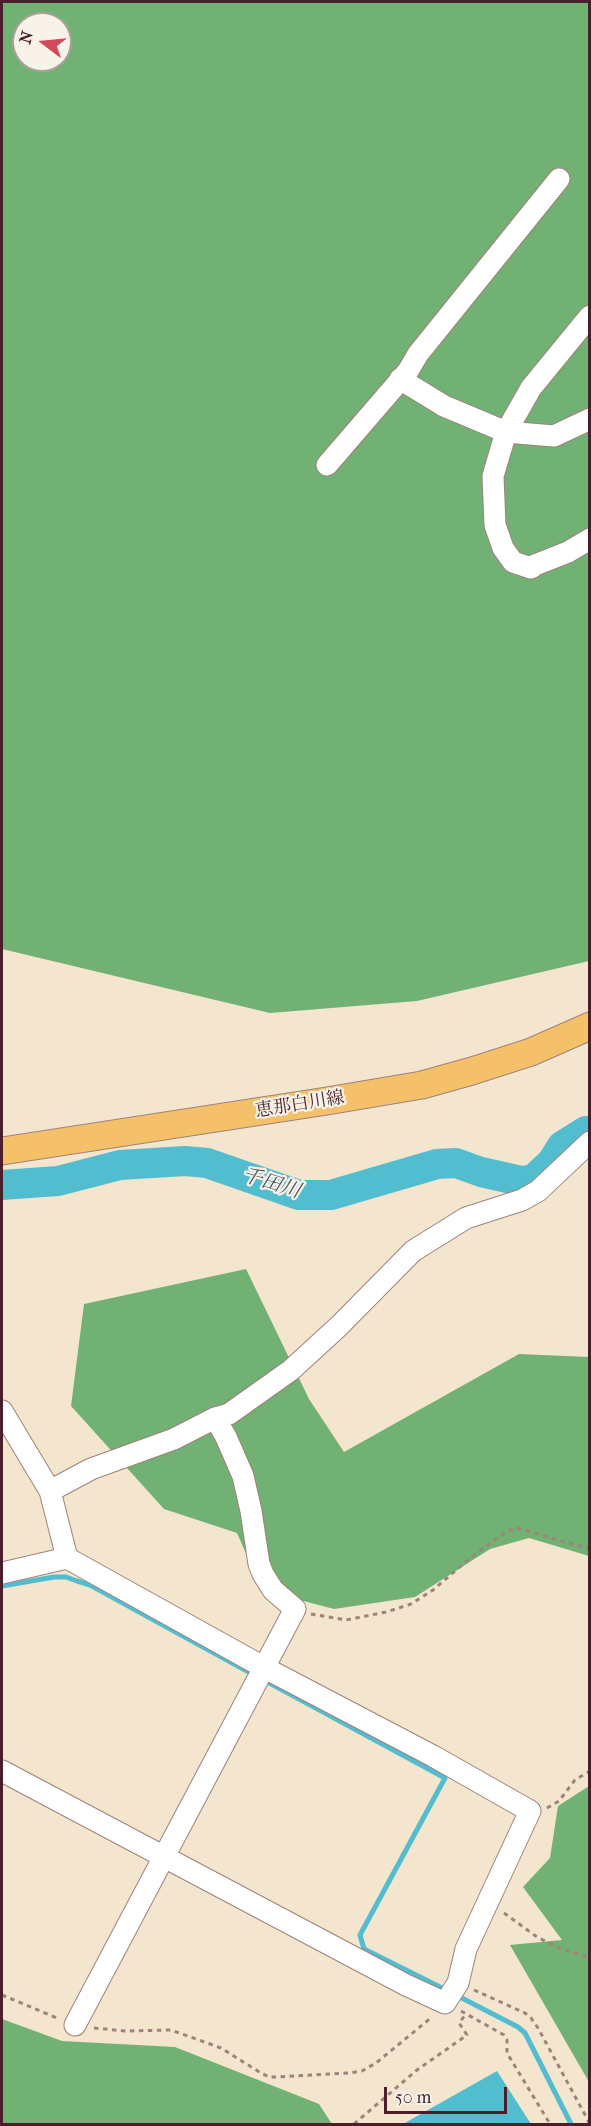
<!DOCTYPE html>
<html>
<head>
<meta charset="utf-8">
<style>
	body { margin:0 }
	#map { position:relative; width:591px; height:2126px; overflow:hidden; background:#f4e5ce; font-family:"IM FELL French Canon",serif }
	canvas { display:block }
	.frame { position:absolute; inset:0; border:3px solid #4a1f2b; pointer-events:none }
	.north { position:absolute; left:12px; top:12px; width:60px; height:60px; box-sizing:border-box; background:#f7f3e8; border:2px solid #b29e9c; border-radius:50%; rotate:286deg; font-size:16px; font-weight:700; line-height:24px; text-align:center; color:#4a1f2b }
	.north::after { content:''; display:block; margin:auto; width:21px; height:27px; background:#d1495b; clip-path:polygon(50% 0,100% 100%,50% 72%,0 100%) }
	.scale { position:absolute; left:384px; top:2087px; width:123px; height:27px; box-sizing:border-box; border:3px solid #4a1f2b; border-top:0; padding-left:8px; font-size:18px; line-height:21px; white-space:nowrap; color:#4a1f2b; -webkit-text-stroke:4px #f7f3e8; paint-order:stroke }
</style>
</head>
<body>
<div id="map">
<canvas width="591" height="2126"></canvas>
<div class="frame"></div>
<div class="north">N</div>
<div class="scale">50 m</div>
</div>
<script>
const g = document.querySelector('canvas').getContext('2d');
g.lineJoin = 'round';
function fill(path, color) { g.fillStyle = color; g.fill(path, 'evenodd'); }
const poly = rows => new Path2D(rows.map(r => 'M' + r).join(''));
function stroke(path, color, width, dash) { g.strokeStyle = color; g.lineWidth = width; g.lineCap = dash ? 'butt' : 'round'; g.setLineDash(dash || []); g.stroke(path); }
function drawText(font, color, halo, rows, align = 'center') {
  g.font = font + ' "IM FELL French Canon","Noto Serif JP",serif'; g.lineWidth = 4.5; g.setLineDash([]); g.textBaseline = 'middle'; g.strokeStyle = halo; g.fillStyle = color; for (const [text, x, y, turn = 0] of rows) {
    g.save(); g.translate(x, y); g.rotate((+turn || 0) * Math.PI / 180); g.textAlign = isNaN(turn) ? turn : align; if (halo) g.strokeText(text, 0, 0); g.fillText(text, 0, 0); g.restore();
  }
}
fill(poly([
	[2,2,589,2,589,961,417,1001,270,1013,2,949],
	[24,24,60,24,60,60,24,60],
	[246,1269,309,1399,344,1452,519,1354,589,1357,589,1556,529,1538,490,1549,415,1597,334,1609,262,1590,237,1533,164,1509,71,1406,84,1304],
	[589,1786,589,2082,510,1945,562,1940,523,1887,550,1858,558,1806],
	[2,2019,62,2041,175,2047,319,2104,332,2124,2,2124]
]), '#71b274');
fill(poly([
	[497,2071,531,2124,403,2124]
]), '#53bdd0');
stroke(poly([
	[2,1586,54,1577,66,1577,77,1581,90,1585,256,1676],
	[264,1680,445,1778,360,1935,364,1949,448,1991],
	[456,1995,518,2027,525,2033,571,2124]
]), '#53bdd0', 5);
stroke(poly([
	[2,1185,58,1181,120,1165,185,1161,207,1163,299,1195,331,1195,437,1164,456,1163,481,1172,521,1181,534,1179,552,1162,562,1146,586,1131,590,1131]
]), '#53bdd0', 30);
const minor = poly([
	[590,316,531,388,506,432,493,476,495,525,503,548,513,562,531,568,535,565,568,552,590,539],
	[400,379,444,406,506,432,554,436,590,419],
	[327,465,408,371,418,354,559,179],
	[2,1411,50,1491,67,1558],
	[50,1491,91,1469,174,1439,215,1418,229,1414,291,1370,339,1326,413,1251,466,1218,522,1200,538,1191,590,1142],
	[2,1573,67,1558,265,1668,433,1756,530,1811,466,1949,458,1983,445,2003,406,1985,2,1771],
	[75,2025,295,1609,273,1590,263,1574,259,1564,251,1511,243,1476,226,1437,215,1418]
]);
const major = poly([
	[2,1151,327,1101,422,1085,472,1071,531,1052,590,1026]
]);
stroke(minor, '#9f827c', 23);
stroke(major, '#9f827c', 29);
stroke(poly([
	[311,1614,346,1620,386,1612,411,1604,433,1590,469,1559,507,1531,517,1528,590,1549],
	[547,1808,559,1801,575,1780,590,1771],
	[504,1913,537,1937,559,1948,590,1958],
	[474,1990,525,2013,531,2018,538,2028,590,2124],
	[2,1995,59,2019],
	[461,2011,504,2035,507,2040,507,2053,550,2124],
	[94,2028,125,2031,171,2030,221,2048,261,2073,269,2077,275,2077,349,2073,362,2071,376,2063,432,2017],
	[354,2124,417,2070,467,2035,459,2023,466,2014]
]), '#9f827c', 3, [4.5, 4.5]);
stroke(minor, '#fff', 21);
stroke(major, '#f4c16a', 27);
drawText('18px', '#4a1f2b', '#f7f3e8', [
	["恵那白川線",300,1105,-9]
]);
drawText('italic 20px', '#4d5665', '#f7f3e8', [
	["千田川",271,1184,17]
]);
</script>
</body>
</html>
